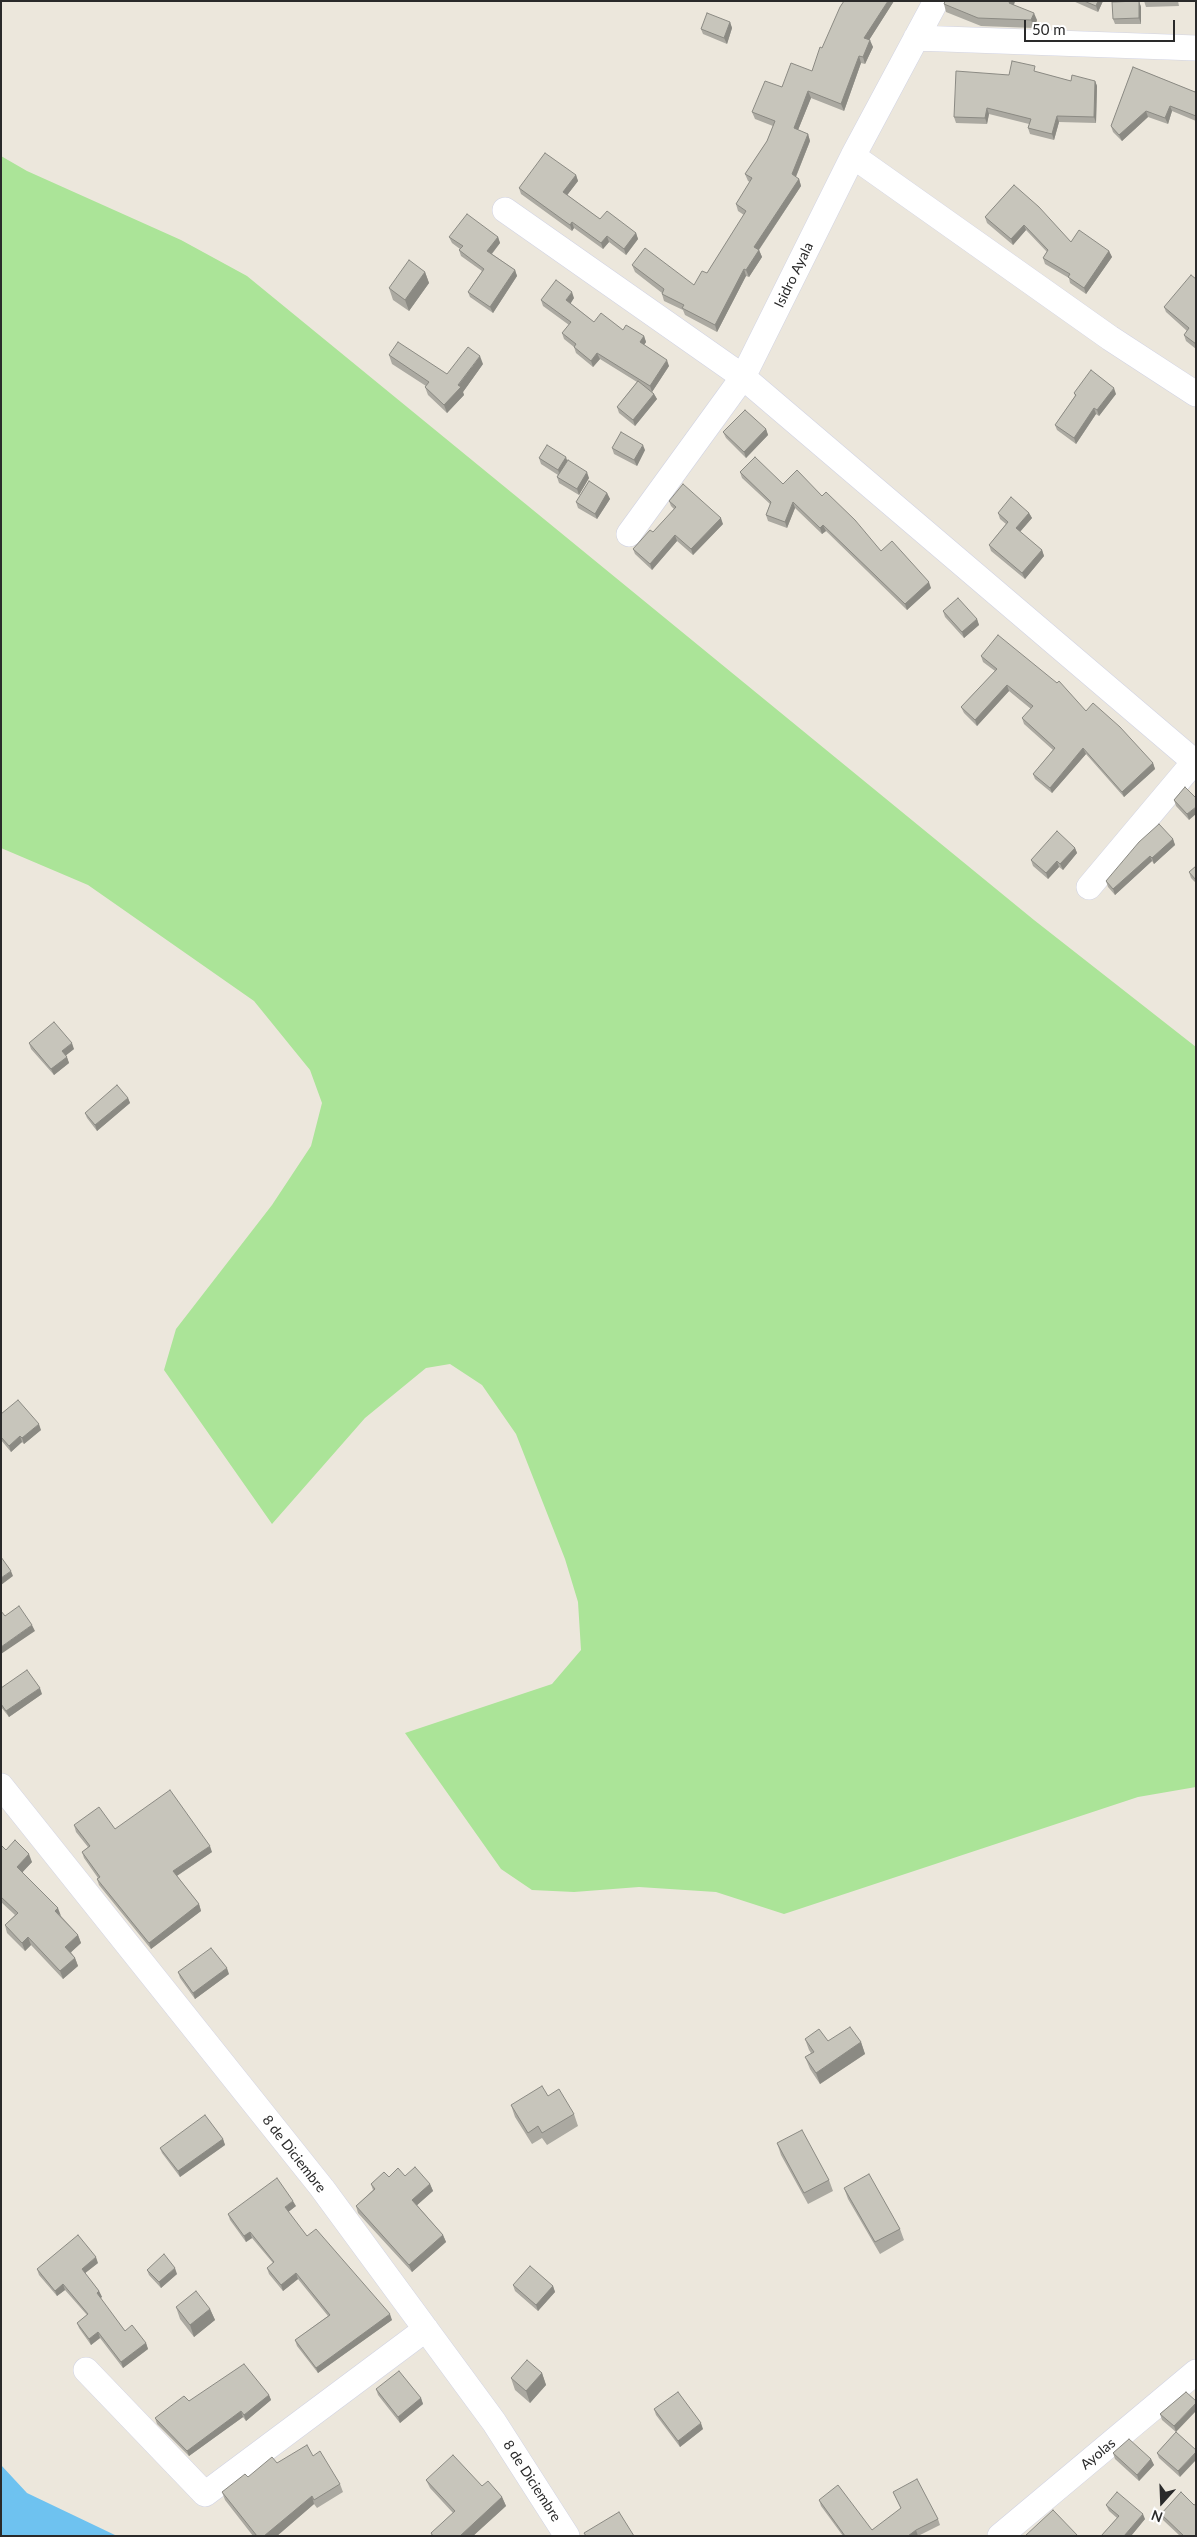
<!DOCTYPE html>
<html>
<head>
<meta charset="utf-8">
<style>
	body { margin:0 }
	#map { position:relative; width:1197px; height:2537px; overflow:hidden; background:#ece7dc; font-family:Lato,sans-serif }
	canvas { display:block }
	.frame { position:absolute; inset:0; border:2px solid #2a2a2a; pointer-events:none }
	.north { position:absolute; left:1137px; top:2477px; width:50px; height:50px; -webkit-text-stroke:4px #fff; paint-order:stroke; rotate:200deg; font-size:14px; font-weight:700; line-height:20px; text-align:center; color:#2a2a2a }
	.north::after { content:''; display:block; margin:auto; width:18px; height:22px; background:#2a2a2a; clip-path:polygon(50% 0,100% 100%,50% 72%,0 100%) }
	.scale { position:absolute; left:1024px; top:20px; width:151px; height:22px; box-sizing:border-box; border:2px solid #2a2a2a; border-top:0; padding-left:6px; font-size:15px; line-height:18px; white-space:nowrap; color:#2a2a2a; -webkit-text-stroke:4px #fff; paint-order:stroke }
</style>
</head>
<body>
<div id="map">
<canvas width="1197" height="2537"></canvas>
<div class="frame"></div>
<div class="north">N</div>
<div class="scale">50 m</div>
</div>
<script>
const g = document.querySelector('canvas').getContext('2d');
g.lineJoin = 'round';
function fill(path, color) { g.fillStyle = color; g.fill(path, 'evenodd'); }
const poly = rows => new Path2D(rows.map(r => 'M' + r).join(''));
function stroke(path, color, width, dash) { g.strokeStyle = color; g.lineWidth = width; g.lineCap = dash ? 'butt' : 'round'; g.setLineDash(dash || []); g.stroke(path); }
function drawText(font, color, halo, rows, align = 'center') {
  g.font = font + ' Lato,sans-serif'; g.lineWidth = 4.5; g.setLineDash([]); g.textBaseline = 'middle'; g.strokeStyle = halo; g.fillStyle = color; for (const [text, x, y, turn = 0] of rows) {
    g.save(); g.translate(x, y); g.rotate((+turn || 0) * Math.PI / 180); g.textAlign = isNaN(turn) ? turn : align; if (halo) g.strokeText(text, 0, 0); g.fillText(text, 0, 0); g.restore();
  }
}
fill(poly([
	[1,156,27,171,181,240,247,276,1034,920,1196,1047,1196,1787,1138,1797,784,1914,716,1892,639,1887,574,1892,532,1890,501,1869,405,1733,552,1684,581,1650,578,1602,565,1559,516,1434,482,1385,450,1364,426,1368,365,1418,272,1524,164,1370,176,1329,272,1205,311,1146,322,1103,310,1070,254,1001,88,885,1,848]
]), '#abe498');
fill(poly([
	[1,2465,27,2493,117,2536,1,2536]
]), '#6ec2f0');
const minor = poly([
	[916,38,1196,48],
	[853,156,1110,338,1196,394],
	[505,210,743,377,1196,763],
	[629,534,743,377,853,156,936,1],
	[1089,887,1194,762],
	[1,1786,322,2188,494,2422,567,2536],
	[86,2370,205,2494,426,2329],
	[1000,2536,1196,2372]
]);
stroke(minor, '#d1d3e3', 26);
stroke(minor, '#fff', 25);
fill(poly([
	[894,1,869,40,873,47,865,64,861,63,844,111,811,98,798,130,808,134,810,141,796,177,799,179,801,186,759,250,762,257,749,277,746,276,717,332,685,315,683,310,664,301,662,294,662,293,635,272,632,265,694,285,707,273,744,215,738,211,736,204,750,182,748,181,745,174,767,141,773,126,755,119,752,112,782,87,812,71,822,48],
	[945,1,1015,1,1014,5,1037,20,1034,28,981,26,946,12,944,4],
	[1073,1,1103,1,1098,12],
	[1139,1,1141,7,1141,24,1115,24,1113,19],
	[1144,1,1178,1,1179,6,1146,7],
	[730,22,732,28,727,44,703,34,701,29],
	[1133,67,1195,92,1196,89,1196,121,1172,111,1168,124,1148,117,1122,141,1113,132,1111,126],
	[1037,72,1071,81,1095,81,1097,86,1096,123,1059,122,1054,140,1030,134,1028,128,1029,124,989,114,987,124,956,123,954,117,1009,75],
	[576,175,578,181,567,195,600,219,636,233,638,239,626,255,609,242,603,249,574,228,572,231,521,194,519,188],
	[1014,185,1071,242,1109,251,1112,257,1086,294,1070,283,1069,278,1045,264,1043,258,1047,252,1026,230,1013,245,987,223,985,217],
	[449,237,498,237,500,243,492,254,515,270,517,276,493,313,470,297,468,292,482,271,461,256,459,250,460,249,452,243],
	[425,272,429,283,409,311,393,300,389,288],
	[1196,279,1196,349,1186,341,1184,335,1187,331,1166,312,1164,307],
	[574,298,570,303,594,322,644,336,646,342,644,345,669,366,652,392,654,394,657,399,635,426,619,413,617,407,637,382,600,359,593,367,576,353,574,347,564,339,562,333,569,325,543,306,541,300],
	[389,355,447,374,483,364,463,392,464,395,447,413,428,395,425,387,426,386,392,364],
	[1074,393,1116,394,1099,416,1096,414,1076,444,1057,430,1055,425,1075,396],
	[766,429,768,435,746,458,726,438,723,432],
	[612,448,645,450,637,466,614,454],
	[539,458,567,461,589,478,579,495,559,483,557,477,558,475,541,464],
	[740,472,783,484,822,496,881,551,931,588,907,610,826,531,822,534,795,508,787,528,768,521,766,515,770,504,742,478],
	[607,493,610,499,597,519,578,508,576,502],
	[669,501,723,524,693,555,677,541,652,570,635,554,633,549,653,532,674,509,671,506],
	[998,513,1029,513,1032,518,1020,532,1042,550,1044,556,1025,579,991,551,989,545,1006,524,1000,519],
	[943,611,977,619,979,625,964,638,945,617],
	[981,656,1086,711,1153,763,1155,769,1124,797,1086,754,1052,793,1035,779,1033,774,1053,750,1024,724,1022,718,1031,709,1009,691,977,726,964,713,961,707,995,671,983,662],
	[1185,787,1189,820,1176,806,1174,800],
	[1173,839,1175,845,1154,864,1152,861,1115,895,1108,887,1106,881],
	[1075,848,1077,853,1063,870,1059,867,1048,879,1033,866,1031,860],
	[1196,866,1196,883,1191,878,1189,872],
	[29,1043,74,1049,66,1055,69,1063,54,1075,31,1049],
	[128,1098,130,1103,97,1131,87,1118,85,1113],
	[1,1414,41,1430,24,1444,22,1442,11,1452,1,1440],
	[1,1688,42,1694,9,1717,1,1707],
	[74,1825,115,1829,212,1852,177,1876,199,1904,201,1911,151,1949,99,1885,97,1879,98,1878,84,1858,82,1852,88,1847,76,1832],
	[1,1845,6,1850,32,1862,22,1872,78,1935,81,1943,71,1952,75,1958,78,1966,63,1979,31,1945,25,1951,7,1933,5,1925,15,1915,1,1902],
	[178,1972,229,1974,195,1999,180,1978],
	[805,2039,828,2041,861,2042,865,2054,820,2084,810,2069,805,2057,811,2053,809,2050],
	[548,2096,574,2114,578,2126,547,2145,542,2138,532,2144,515,2117,511,2105],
	[223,2139,225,2145,180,2177,162,2153,160,2148],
	[777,2143,829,2180,833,2191,808,2204,781,2155],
	[405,2176,430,2184,433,2191,417,2205,443,2235,446,2242,412,2272,358,2213,356,2206,373,2190,371,2184,389,2177],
	[844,2188,900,2229,904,2240,880,2254,848,2199],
	[296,2206,288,2212,307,2236,392,2320,318,2373,297,2346,295,2340,328,2316,298,2279,283,2291,269,2274,267,2268,273,2263,252,2238,246,2242,230,2220,228,2214],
	[98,2263,85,2273,99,2291,102,2297,100,2298,125,2331,146,2343,148,2349,123,2368,100,2338,91,2345,79,2328,77,2323,87,2315,65,2290,57,2296,39,2275,37,2269],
	[147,2270,177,2274,161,2288,149,2275],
	[513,2285,553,2286,555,2292,538,2311,515,2291],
	[176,2307,210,2309,215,2320,194,2337,180,2319],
	[542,2373,546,2385,530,2403,515,2390,511,2378],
	[376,2389,421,2398,423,2404,400,2423,378,2395],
	[1186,2392,1176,2432,1180,2477,1159,2458,1157,2453,1176,2432,1162,2420,1160,2414],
	[269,2395,271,2400,246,2421,243,2417,189,2456,157,2424,155,2418,189,2401],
	[654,2409,703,2429,680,2447,656,2415],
	[1113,2453,1151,2459,1154,2465,1139,2481,1115,2459],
	[313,2456,340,2484,343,2492,317,2508,314,2504,277,2536,253,2536,225,2500,222,2492,248,2477,277,2463],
	[426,2480,482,2486,502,2497,506,2506,473,2536,432,2536,431,2533,453,2513,430,2488],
	[893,2492,938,2519,940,2525,918,2536,843,2536,821,2506,819,2500,872,2530,901,2509],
	[1106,2505,1145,2519,1131,2536,1101,2536,1117,2518,1109,2511],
	[1161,2514,1196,2536,1180,2536,1163,2520]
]), '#aba9a1');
fill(poly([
	[888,1,894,1,866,45,864,38],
	[1010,1,1015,1,1012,10,1009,3],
	[1098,1,1103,1,1098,12,1096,6],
	[1139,1,1141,7,1141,24,1139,18],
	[1034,13,1037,20,1034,28,1031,20],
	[730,22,732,28,727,44,724,38],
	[870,40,873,47,865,64,863,57],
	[859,56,861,63,844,111,841,104],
	[1095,81,1097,86,1096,123,1094,117],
	[808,91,811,98,796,135,794,128],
	[1170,106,1172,111,1168,124,1165,118],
	[987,108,989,114,987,124,985,118],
	[1146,111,1148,117,1122,141,1119,135],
	[1057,116,1059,122,1054,140,1052,134],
	[808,134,810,141,794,181,792,174],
	[576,175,578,181,565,198,563,192],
	[799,179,801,186,756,254,754,247],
	[572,222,574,228,572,231,570,225],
	[1024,225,1026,230,1013,245,1011,239],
	[636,233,638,239,626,255,624,249],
	[607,236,609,242,603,249,601,243],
	[498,237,500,243,489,257,487,251],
	[759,250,762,257,749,277,746,270],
	[1109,251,1112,257,1086,294,1084,288],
	[744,269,746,276,717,332,715,325],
	[515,270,517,276,493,313,490,307],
	[425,272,429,283,409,311,405,300],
	[572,292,574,298,569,306,566,300],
	[644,336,646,342,642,348,640,342],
	[597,353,600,359,593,367,591,361],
	[480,356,483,364,463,392,464,395,447,413,444,405],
	[667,360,669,366,652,392,650,386],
	[1114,388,1116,394,1099,416,1097,410],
	[654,394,657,399,635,426,633,420],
	[1094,408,1096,414,1076,444,1074,438],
	[766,429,768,435,746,458,744,452],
	[643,445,645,450,637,466,634,460],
	[566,457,568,463,560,476,558,470],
	[587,472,589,478,579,495,577,489],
	[607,493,610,499,597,519,595,514],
	[793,502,795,508,787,528,785,522],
	[1029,513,1032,518,1018,534,1016,528],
	[721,518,723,524,693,555,691,549],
	[823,525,826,531,822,534,820,528],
	[675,535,677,541,652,570,650,564],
	[1042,550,1044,556,1025,579,1022,573],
	[929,582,931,588,907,610,905,604],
	[977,619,979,625,964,638,962,632],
	[1007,685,1009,691,977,726,975,720],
	[1083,748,1086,754,1052,793,1050,788],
	[1153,763,1155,769,1124,797,1122,792],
	[1196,807,1196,814,1189,820,1187,814],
	[1173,839,1175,845,1154,864,1152,858],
	[1075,848,1077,853,1063,870,1060,864],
	[1150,856,1152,861,1115,895,1113,889],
	[1057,861,1059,867,1048,879,1046,873],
	[72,1043,74,1049,64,1057,62,1051],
	[67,1057,69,1063,54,1075,51,1069],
	[128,1098,130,1103,97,1131,95,1125],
	[39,1424,41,1430,24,1444,22,1438],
	[20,1436,22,1442,11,1452,9,1446],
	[11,1571,13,1576,1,1585,1,1578],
	[32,1625,35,1631,1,1654,1,1647],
	[40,1688,42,1694,9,1717,6,1711],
	[210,1846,212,1852,175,1877,173,1871],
	[29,1854,32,1862,20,1875,17,1867],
	[199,1904,201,1911,151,1949,149,1943],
	[58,1908,61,1916,55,1911],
	[78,1935,81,1943,68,1955,65,1947],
	[28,1937,31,1945,25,1951,22,1943],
	[75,1958,78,1966,63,1979,60,1971],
	[227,1968,229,1974,195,1999,193,1993],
	[861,2042,865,2054,820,2084,816,2073],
	[223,2139,225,2145,180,2177,178,2171],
	[430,2184,433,2191,415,2207,412,2200],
	[293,2201,296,2206,287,2213,285,2207],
	[250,2232,252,2238,246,2242,244,2236],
	[443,2235,446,2242,412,2272,409,2265],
	[96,2257,98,2263,84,2274,82,2269],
	[175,2268,177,2274,161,2288,159,2282],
	[296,2273,298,2279,283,2291,281,2285],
	[63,2284,65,2290,57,2296,55,2291],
	[553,2286,555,2292,538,2311,536,2305],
	[99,2291,102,2297,99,2299,97,2293],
	[210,2309,215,2320,194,2337,190,2325],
	[390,2314,392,2320,318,2373,316,2368],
	[98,2332,100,2338,91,2345,89,2339],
	[146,2343,148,2349,123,2368,121,2362],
	[542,2373,546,2385,530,2403,526,2391],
	[269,2395,271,2400,246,2421,244,2415],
	[421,2398,423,2404,400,2423,398,2417],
	[1196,2403,1196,2411,1176,2432,1174,2426],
	[241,2411,243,2417,189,2456,187,2451],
	[701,2423,703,2429,680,2447,678,2441],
	[1196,2452,1196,2460,1180,2477,1178,2471],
	[1151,2459,1154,2465,1139,2481,1137,2475],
	[312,2496,314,2504,277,2536,264,2536],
	[502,2497,506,2506,473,2536,460,2536],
	[1143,2514,1145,2519,1131,2536,1124,2536],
	[916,2530,918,2536,908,2536]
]), '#8b8a83');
const building = poly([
	[844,1,888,1,864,38,870,40,863,57,859,56,841,104,808,91,794,128,808,134,792,174,799,179,754,247,759,250,746,270,744,269,715,325,682,308,684,305,662,294,664,289,632,265,645,248,694,285,702,271,707,273,746,211,736,204,752,178,745,174,767,141,775,121,752,112,765,81,782,87,791,63,812,71,820,47,822,48,840,7,844,1],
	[945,1,1010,1,1009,3,1034,13,1031,20,978,18,944,4,945,1],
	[1084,1,1098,1,1096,6,1084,1],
	[1139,1,1139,18,1113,19,1112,2,1139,1],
	[707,13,730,22,724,38,701,29,707,13],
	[1012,61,1035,66,1034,71,1071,81,1072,75,1095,81,1094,117,1057,116,1052,134,1028,128,1031,119,987,108,985,118,954,117,956,71,1009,75,1012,61],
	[1133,67,1195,92,1196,89,1196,116,1170,106,1165,118,1146,111,1119,135,1111,126,1133,67],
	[545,153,576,175,563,192,600,219,607,211,636,233,624,249,607,236,601,243,572,222,570,225,519,188,545,153],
	[1014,185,1039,207,1071,242,1079,230,1109,251,1084,288,1068,277,1070,274,1043,258,1048,250,1024,225,1011,239,985,217,1014,185],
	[467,214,498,237,487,251,515,270,490,307,468,292,484,269,459,250,463,246,449,237,467,214],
	[409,260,425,272,405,300,389,288,409,260],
	[1191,275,1196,279,1196,344,1184,335,1189,328,1164,307,1191,275],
	[556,280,572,292,566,300,594,322,601,313,623,330,626,325,644,336,640,342,667,360,650,386,597,353,591,361,574,347,576,344,562,333,571,322,541,300,556,280],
	[398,342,447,374,468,347,480,356,458,385,461,387,444,405,425,387,429,382,389,355,398,342],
	[1091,370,1114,388,1097,410,1094,408,1074,438,1055,425,1076,395,1074,393,1091,370],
	[638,381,654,394,633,420,617,407,638,381],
	[745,410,766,429,744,452,723,432,745,410],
	[621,432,643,445,634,460,612,448,621,432],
	[547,445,566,457,558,470,539,458,547,445],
	[755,457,783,484,797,470,822,496,826,492,855,520,881,551,892,541,929,582,905,604,823,525,820,528,793,502,785,522,766,515,771,502,740,472,755,457],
	[568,460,587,472,577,489,557,477,568,460],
	[589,481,607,493,595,514,576,502,589,481],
	[683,484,721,518,691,549,675,535,650,564,633,549,650,530,653,532,676,507,669,501,683,484],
	[1011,497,1029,513,1016,528,1042,550,1022,573,989,545,1008,522,998,513,1011,497],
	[958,598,977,619,962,632,943,611,958,598],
	[998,635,1057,683,1059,681,1086,711,1093,703,1120,727,1153,763,1122,792,1083,748,1050,788,1033,774,1055,748,1022,718,1033,706,1007,685,975,720,961,707,997,669,981,656,998,635],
	[1185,787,1196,798,1196,807,1187,814,1174,800,1185,787],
	[1159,824,1173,839,1152,858,1150,856,1113,889,1106,881,1139,842,1159,824],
	[1057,831,1075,848,1060,864,1057,861,1046,873,1031,860,1057,831],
	[1196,866,1196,880,1189,872,1196,866],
	[54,1022,72,1043,62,1051,67,1057,51,1069,29,1043,54,1022],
	[117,1085,128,1098,95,1125,85,1113,117,1085],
	[18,1400,39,1424,22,1438,20,1436,9,1446,1,1437,1,1414,18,1400],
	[1,1557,11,1571,1,1578,1,1557],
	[19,1606,32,1625,1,1647,1,1611,5,1616,19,1606],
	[27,1670,40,1688,6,1711,1,1704,1,1688,27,1670],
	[170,1790,210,1846,173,1871,199,1904,149,1943,97,1879,100,1877,82,1852,90,1846,74,1825,99,1807,115,1829,170,1790],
	[15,1840,29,1854,17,1867,58,1908,55,1911,78,1935,65,1947,75,1958,60,1971,28,1937,22,1943,5,1925,18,1913,1,1897,1,1845,6,1850,15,1840],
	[211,1948,227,1968,193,1993,178,1972,211,1948],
	[850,2027,861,2042,816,2073,805,2057,814,2052,805,2039,819,2029,828,2041,850,2027],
	[542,2086,548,2096,559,2089,574,2114,542,2133,538,2126,528,2133,511,2105,542,2086],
	[205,2115,223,2139,178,2171,160,2148,205,2115],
	[802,2130,829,2180,804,2193,777,2143,802,2130],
	[415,2167,430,2184,412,2200,443,2235,409,2265,356,2206,375,2189,371,2184,384,2172,389,2177,398,2168,405,2176,415,2167],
	[869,2174,900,2229,875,2242,844,2188,869,2174],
	[277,2178,293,2201,285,2207,307,2236,316,2229,390,2314,316,2368,295,2340,330,2315,296,2273,281,2285,267,2268,274,2262,250,2232,244,2236,228,2214,277,2178],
	[78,2235,96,2257,82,2269,99,2291,97,2293,125,2331,132,2325,146,2343,121,2362,98,2332,89,2339,77,2323,88,2314,63,2284,55,2291,37,2269,78,2235],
	[164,2254,175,2268,159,2282,147,2270,164,2254],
	[530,2266,553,2286,536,2305,513,2285,530,2266],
	[196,2291,210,2309,190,2325,176,2307,196,2291],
	[527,2360,542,2373,526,2391,511,2378,527,2360],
	[244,2364,269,2395,244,2415,241,2411,187,2451,155,2418,184,2396,189,2401,244,2364],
	[399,2371,421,2398,398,2417,376,2389,399,2371],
	[678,2392,701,2423,678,2441,654,2409,678,2392],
	[1186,2392,1196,2401,1196,2403,1174,2426,1160,2414,1186,2392],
	[1176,2432,1196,2450,1196,2452,1178,2471,1157,2453,1176,2432],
	[1129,2439,1151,2459,1137,2475,1113,2453,1129,2439],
	[307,2445,313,2456,320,2451,340,2484,314,2500,312,2496,264,2536,257,2536,222,2492,245,2474,248,2477,272,2457,277,2463,307,2445],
	[453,2455,482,2486,488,2481,502,2497,460,2536,433,2536,431,2533,455,2511,426,2480,453,2455],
	[917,2479,938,2519,916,2530,908,2536,845,2536,819,2500,838,2485,872,2530,901,2508,893,2492,917,2479],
	[1117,2492,1143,2514,1124,2536,1101,2536,1119,2516,1106,2505,1117,2492],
	[1181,2492,1194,2505,1196,2504,1196,2536,1184,2536,1161,2514,1181,2492],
	[1053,2510,1078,2536,1025,2536,1053,2510],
	[619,2512,634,2536,586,2536,584,2533,619,2512]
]);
fill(building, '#c7c5bb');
stroke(building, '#8b8a83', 1);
drawText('14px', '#2a2a2a', '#fff', [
	["Isidro Ayala",794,275,-64],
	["8 de Diciembre",294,2154,52],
	["Ayolas",1098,2454,-40],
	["8 de Diciembre",532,2481,57]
]);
</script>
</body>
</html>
